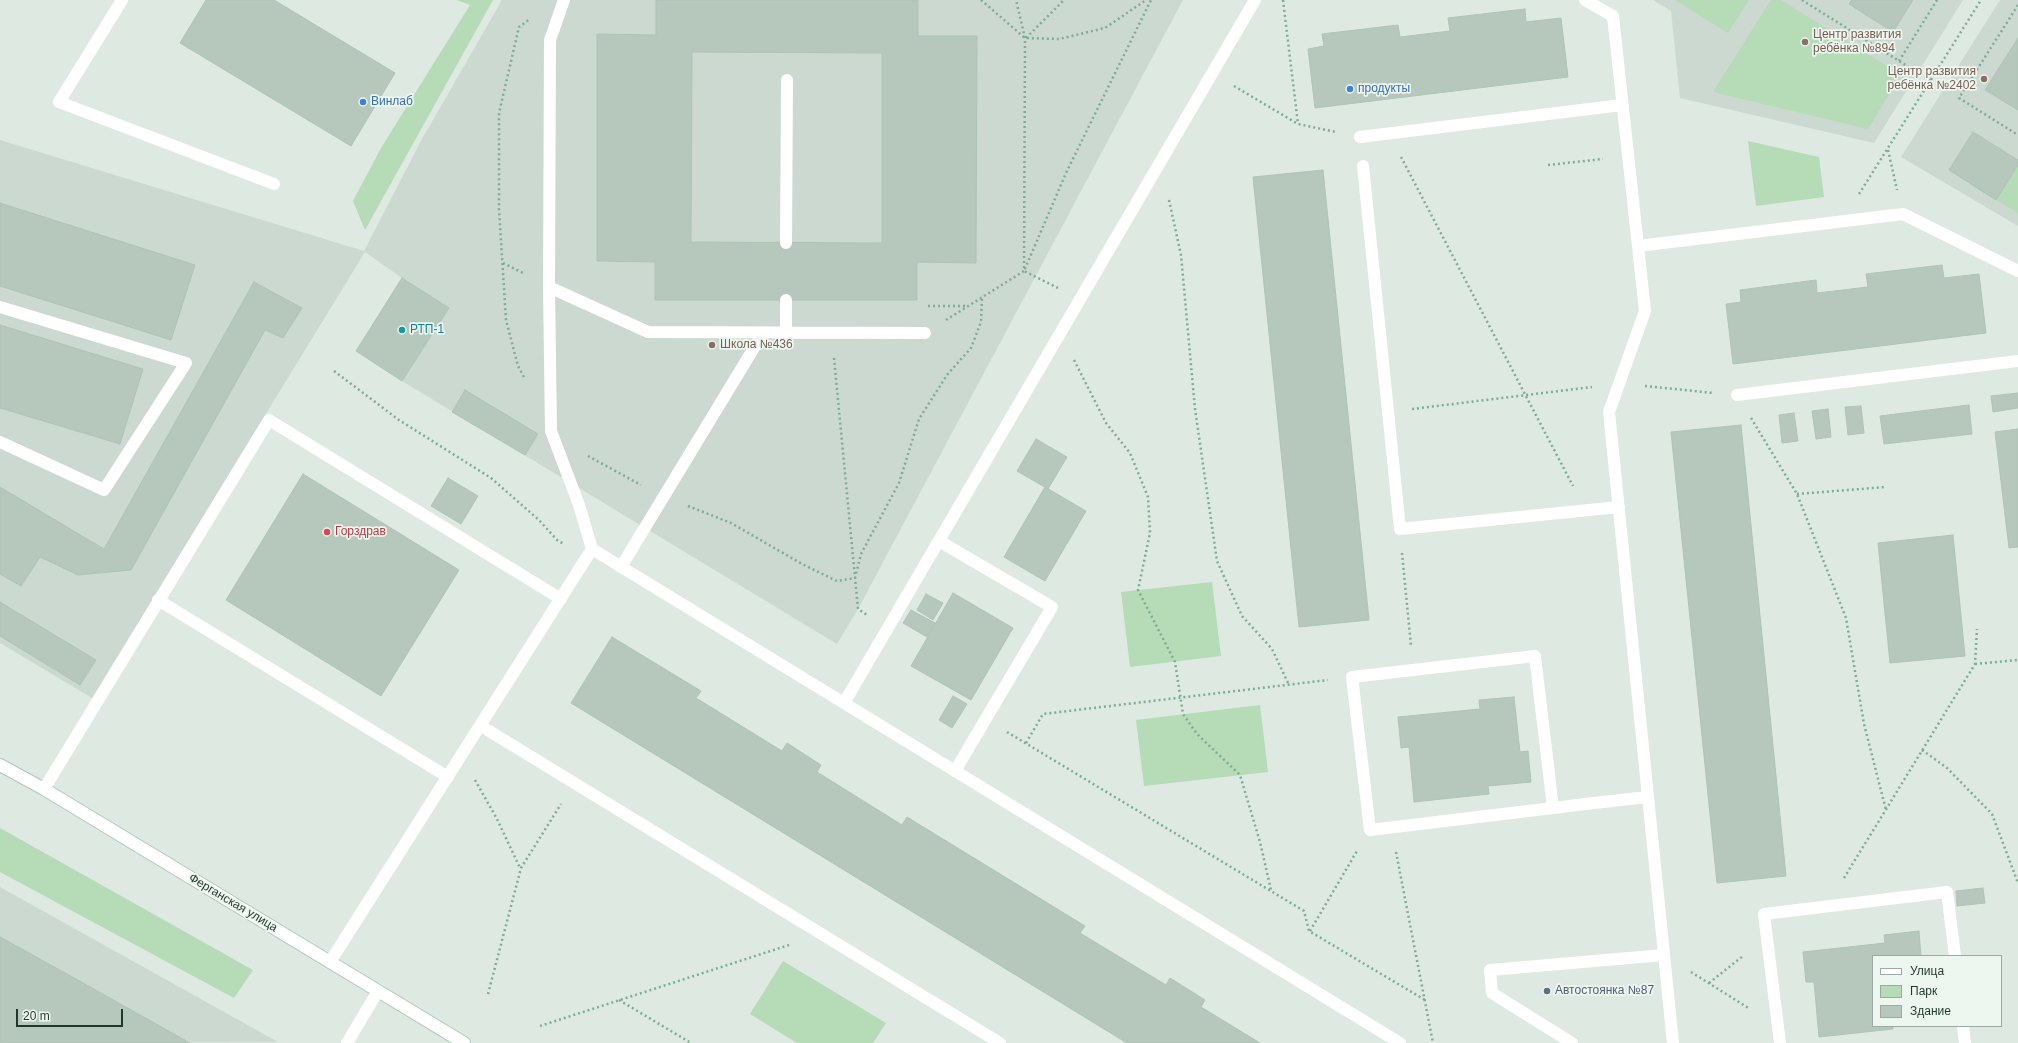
<!DOCTYPE html>
<html>
<head>
<meta charset="utf-8">
<style>
	body { margin:0 }
	#map { position:relative; width:2018px; height:1043px; overflow:hidden; background:#dde9e1; font-family:Arial,sans-serif }
	canvas { display:block }
	.legend { position:absolute; left:1872px; top:955px; width:130px; height:72px; box-sizing:border-box; background:#eef6f0; border:1px solid #9baaa2; margin:0; padding:5px 7px; list-style:none; font-size:12px; color:#1f382c }
	.legend li { display:flex; align-items:center; gap:8px; height:20px }
	.legend b { width:20px; border:1px solid #9baaa2 }
	.scale { position:absolute; left:16px; top:1009px; width:107px; height:18px; box-sizing:border-box; border:2px solid #1f382c; border-top:0; padding-left:5px; font-size:12px; line-height:14px; white-space:nowrap; color:#1f382c; -webkit-text-stroke:3px #eef6f0; paint-order:stroke }
</style>
</head>
<body>
<div id="map">
<canvas width="2018" height="1043"></canvas>
<ul class="legend">
<li><b style="height:5px;background:#fff"></b>Улица</li>
<li><b style="height:11px;background:#b6dbb7"></b>Парк</li>
<li><b style="height:11px;background:#b6c7bc"></b>Здание</li>
</ul>
<div class="scale">20 m</div>
</div>
<script>
const g = document.querySelector('canvas').getContext('2d');
g.lineJoin = 'round';
function fill(path, color) { g.fillStyle = color; g.fill(path, 'evenodd'); }
const poly = rows => new Path2D(rows.map(r => 'M' + r).join(''));
function stroke(path, color, width, dash) { g.strokeStyle = color; g.lineWidth = width; g.lineCap = dash ? 'butt' : 'round'; g.setLineDash(dash || []); g.stroke(path); }
function drawText(font, color, halo, rows, align = 'center') {
  g.font = font + ' Arial,sans-serif'; g.lineWidth = 3.5; g.setLineDash([]); g.textBaseline = 'middle'; g.strokeStyle = halo; g.fillStyle = color; for (const [text, x, y, turn = 0] of rows) {
    g.save(); g.translate(x, y); g.rotate((+turn || 0) * Math.PI / 180); g.textAlign = isNaN(turn) ? turn : align; if (halo) g.strokeText(text, 0, 0); g.fillText(text, 0, 0); g.restore();
  }
}
fill(poly([
	[502,0,1183,0,858,609,837,644,402,381,448,308,402,278,365,252,92,698,0,643,0,140,364,251,422,139],
	[1653,0,1963,0,1874,143,1680,98,1671,11],
	[2000,0,2018,0,2018,226,1901,157],
	[0,887,278,1042,0,1043]
]), '#ccd9d0');
fill(poly([
	[457,0,493,0,365,230,353,201,381,148,470,5],
	[1675,0,1749,0,1728,33],
	[1771,0,1781,0,1901,75,1868,129,1713,92],
	[1748,141,1819,157,1824,197,1756,206],
	[2018,165,2018,213,1996,200],
	[1212,582,1221,656,1130,667,1121,592],
	[1260,705,1268,772,1144,786,1136,720],
	[0,828,253,970,234,998,0,872],
	[783,961,886,1023,873,1043,797,1043,750,1014]
]), '#b6dbb7');
const building = poly([
	[206,0,274,0,395,73,351,146,180,43,206,0],
	[656,0,918,0,918,36,977,36,976,263,917,262,917,300,655,300,655,262,597,261,597,34,656,35,656,0],
	[692,52,882,53,882,243,691,242,692,52],
	[1852,0,1913,0,1893,32,1849,4,1852,0],
	[1525,9,1526,22,1561,18,1568,77,1315,108,1308,49,1324,46,1322,34,1398,25,1400,37,1450,31,1448,18,1525,9],
	[2018,38,2018,110,1985,90,2018,38],
	[1973,132,2018,160,2018,165,1996,200,1949,170,1973,132],
	[1323,170,1369,620,1299,627,1253,177,1323,170],
	[0,203,195,265,171,340,0,286,0,203],
	[1942,265,1944,278,1979,274,1986,333,1733,364,1726,304,1741,302,1740,290,1816,280,1817,293,1868,287,1866,274,1942,265],
	[402,278,449,308,402,381,356,351,402,278],
	[254,282,302,308,283,338,265,330,131,570,78,575,40,557,21,586,0,574,0,487,104,549,254,282],
	[0,325,143,369,120,444,0,408,0,325],
	[465,390,538,434,525,455,452,412,465,390],
	[2018,393,2018,408,1993,412,1991,396,2018,393],
	[1969,405,1972,434,1884,444,1880,416,1969,405],
	[1861,406,1864,433,1848,435,1845,407,1861,406],
	[1828,409,1831,437,1816,439,1812,411,1828,409],
	[1794,413,1798,441,1782,443,1779,415,1794,413],
	[1741,425,1786,876,1717,883,1671,432,1741,425],
	[2018,429,2018,547,2009,548,1995,432,2018,429],
	[1036,439,1067,457,1048,489,1017,471,1036,439],
	[303,474,459,570,381,696,226,600,303,474],
	[448,478,478,496,461,524,431,506,448,478],
	[1045,487,1086,511,1045,581,1004,557,1045,487],
	[1953,535,1965,656,1890,663,1878,543,1953,535],
	[953,593,1013,628,971,700,911,666,953,593],
	[926,594,943,603,933,620,917,610,926,594],
	[0,602,96,660,80,685,0,636,0,602],
	[911,610,935,623,927,637,903,623,911,610],
	[612,637,701,691,696,698,782,751,787,743,821,765,817,772,902,825,907,817,1085,926,1080,933,1166,985,1170,978,1205,1000,1201,1007,1260,1043,1127,1043,571,703,612,637],
	[953,696,967,704,952,728,939,720,953,696],
	[1514,697,1520,752,1528,751,1531,782,1488,786,1489,794,1414,802,1409,747,1401,748,1398,717,1480,709,1479,700,1514,697],
	[1983,888,1985,903,1957,906,1956,891,1983,888],
	[1919,931,1921,956,1873,956,1873,1026,1893,1026,1893,1029,1819,1037,1814,982,1806,982,1803,952,1885,943,1884,935,1919,931],
	[0,937,76,979,190,1043,0,1043,0,937]
]);
fill(building, '#b6c7bc');
stroke(building, '#b0c3b7', 1);
const secondary = poly([
	[0,765,44,789,464,1043]
]);
stroke(secondary, '#b1c9bb', 14);
stroke(poly([
	[981,0,1025,38,1059,39,1105,28,1146,0],
	[1283,0,1298,124],
	[1802,0,1931,81],
	[2018,5,1959,98,2018,135],
	[1026,38,1064,0],
	[1899,61,1937,0],
	[1234,86,1298,124,1336,132],
	[1888,150,1897,190],
	[1401,157,1573,486],
	[1548,165,1603,159],
	[1859,194,1981,0],
	[1169,200,1181,255,1195,409,1217,561,1242,616,1272,649,1289,685],
	[503,263,523,273],
	[1058,288,1024,271,1066,173,1151,0],
	[928,306,967,306],
	[946,320,1024,271,1025,38,1016,0],
	[834,358,858,609,867,615],
	[1074,360,1106,423,1130,453,1148,497,1150,533,1138,590,1175,662,1183,714,1197,734,1240,775,1260,842,1271,890],
	[334,371,399,420,491,478,539,520,557,540,564,544],
	[524,377,518,366,506,320,499,210,499,113,519,27,530,19],
	[1645,386,1713,393],
	[1412,409,1592,387],
	[1751,418,1797,494,1846,618,1864,724,1886,810],
	[588,456,641,485],
	[1797,494,1886,487],
	[688,506,731,523,802,564,837,581,855,578,861,554,899,483,919,419,947,375,971,348,981,322,982,298],
	[1402,553,1411,646],
	[1975,664,2018,660],
	[1007,732,1304,911,1309,931,1425,1000],
	[1026,743,1043,714,1328,680],
	[1922,750,1947,768,1992,814,2018,883],
	[475,780,497,819,520,868],
	[1396,852,1433,1043],
	[1844,878,1975,664,1977,629],
	[1310,931,1357,851],
	[1691,972,1750,1009],
	[1709,983,1743,956],
	[488,994,521,868,561,804],
	[619,1000,691,1043],
	[540,1026,789,945]
]), '#7ead93', 2.5, [2, 3]);
stroke(poly([
	[122,0,59,102,274,184],
	[564,0,550,40,549,287,551,431,579,505,592,549],
	[1585,0,1613,16,1645,311,1609,412,1673,1043],
	[1360,137,1622,105],
	[1363,166,1400,529,1619,507],
	[786,243,787,80],
	[1638,246,1903,214,2018,271],
	[549,287,648,332,925,333],
	[786,300,786,333],
	[0,307,186,363,104,490,0,442],
	[1737,395,2018,361],
	[939,541,1052,607,955,771],
	[621,567,763,333],
	[158,600,448,777],
	[844,703,1255,0],
	[481,726,1000,1043],
	[44,789,269,420,561,599],
	[1553,808,1535,656,1352,677,1370,830,1553,808,1585,804,1648,797],
	[330,962,592,549,1400,1043],
	[1963,1026,1965,1043],
	[1572,1043,1492,993,1490,970,1664,955],
	[1780,1043,1764,914,1947,892,1955,956]
]), '#fff', 12);
stroke(poly([
	[347,1043,378,991]
]), '#fff', 12);
stroke(secondary, '#fff', 12);
for (const [x, y, r, color] of [
	[1805,42,4,"#8d6e63"],
	[1984,79,4,"#8d6e63"],
	[1350,89,4,"#3f7fe0"],
	[363,102,4,"#3f7fe0"],
	[402,330,4,"#0f9aa8"],
	[712,345,4,"#8d6e63"],
	[327,532,4,"#e0444e"],
	[1547,991,4,"#5c6f8a"]
]) { const dot = new Path2D(); dot.arc(x, y, r, 0, 2 * Math.PI); g.fillStyle = color; g.fill(dot); stroke(dot, '#eef6f0', 1.5); }
drawText('12px', '#785e54', '#eef6f0', [
	["Центр развития",1813,35],
	["ребёнка №894",1813,49],
	["Центр развития",1976,72,"right"],
	["ребёнка №2402",1976,86,"right"],
	["Школа №436",720,345]
], 'left');
drawText('12px', '#366cbe', '#eef6f0', [
	["продукты",1358,89],
	["Винлаб",371,102]
], 'left');
drawText('12px', '#0d838f', '#eef6f0', [
	["РТП-1",410,330]
], 'left');
drawText('12px', '#be3a42', '#eef6f0', [
	["Горздрав",335,532]
], 'left');
drawText('12px', '#1f382c', '#eef6f0', [
	["Ферганская улица",233,903,31]
]);
drawText('12px', '#4e5e75', '#eef6f0', [
	["Автостоянка №87",1555,991]
], 'left');
</script>
</body>
</html>
